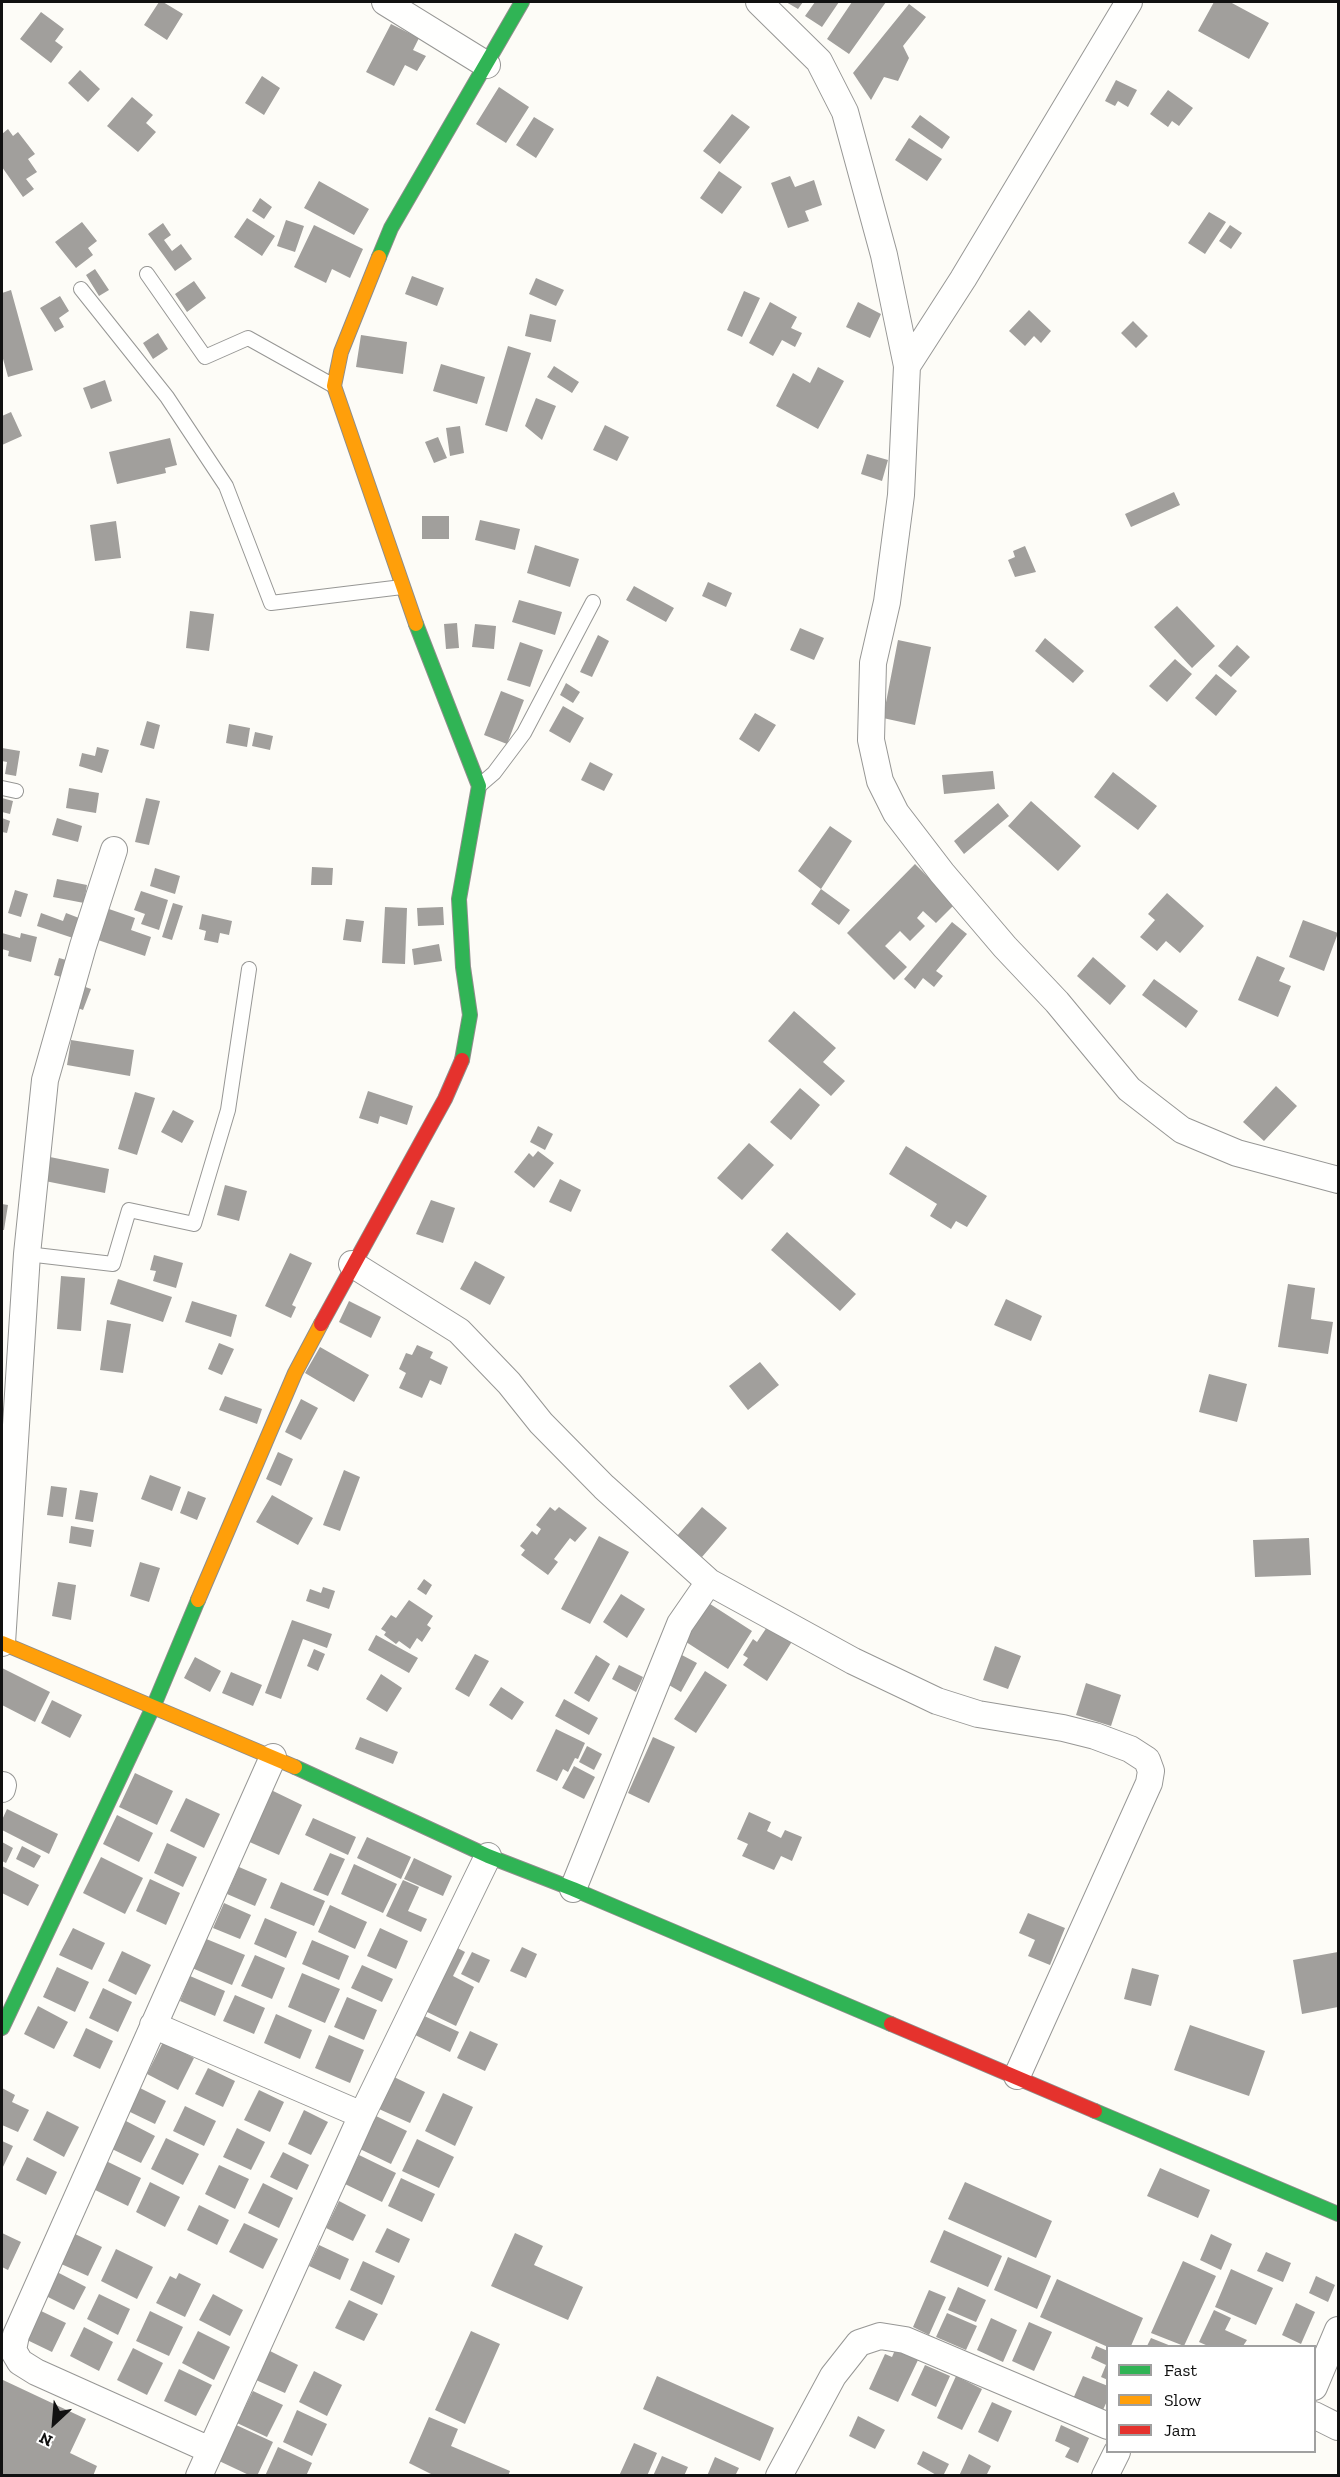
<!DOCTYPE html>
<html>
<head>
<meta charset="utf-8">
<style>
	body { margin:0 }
	#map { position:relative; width:1340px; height:2477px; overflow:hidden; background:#fdfcf7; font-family:"Zilla Slab",serif }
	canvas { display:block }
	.frame { position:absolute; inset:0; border:3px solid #111; pointer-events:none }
	.legend { position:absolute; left:1106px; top:2345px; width:210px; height:108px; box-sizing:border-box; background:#fff; border:2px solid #a0a0a0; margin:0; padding:8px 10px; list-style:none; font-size:18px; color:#111 }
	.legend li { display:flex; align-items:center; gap:12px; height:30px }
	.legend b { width:30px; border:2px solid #a0a0a0 }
	.north { position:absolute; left:24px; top:2393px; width:60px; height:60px; -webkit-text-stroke:4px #fff; paint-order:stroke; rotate:206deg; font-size:16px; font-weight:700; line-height:24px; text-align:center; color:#111 }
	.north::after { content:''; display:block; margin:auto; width:21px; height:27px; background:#111; clip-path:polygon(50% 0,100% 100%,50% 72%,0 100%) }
</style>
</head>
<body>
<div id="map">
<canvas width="1340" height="2477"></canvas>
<div class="frame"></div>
<ul class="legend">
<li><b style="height:8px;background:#30b455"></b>Fast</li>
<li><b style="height:8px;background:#ff9f0a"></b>Slow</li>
<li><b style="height:8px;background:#e5322d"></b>Jam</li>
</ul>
<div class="north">N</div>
</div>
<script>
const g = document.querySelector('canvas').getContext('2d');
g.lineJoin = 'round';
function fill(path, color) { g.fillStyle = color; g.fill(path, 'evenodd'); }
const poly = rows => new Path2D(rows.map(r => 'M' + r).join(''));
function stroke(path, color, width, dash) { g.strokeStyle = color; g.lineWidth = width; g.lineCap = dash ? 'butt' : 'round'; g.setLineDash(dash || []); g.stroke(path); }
fill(poly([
	[159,2,163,2,183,14,167,40,144,25],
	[786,2,803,2,798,9],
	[815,2,839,2,822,27,805,16],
	[852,2,886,2,849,54,827,39],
	[1214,2,1230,2,1269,23,1249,59,1198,31],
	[909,4,926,17,903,46,909,58,898,81,884,77,871,100,853,73],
	[41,12,64,29,55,41,63,47,51,63,20,39],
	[391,24,419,38,413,50,426,56,417,71,405,65,394,86,366,72],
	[80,70,100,89,88,102,68,83],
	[262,76,280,88,264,115,245,103],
	[1116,80,1137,90,1128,107,1118,101,1115,106,1105,101],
	[499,87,529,107,506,143,476,124],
	[1168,90,1193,108,1179,126,1172,121,1168,127,1150,114],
	[132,97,153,115,146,123,156,132,138,152,107,126],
	[732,114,750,127,720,164,703,151],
	[920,115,950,137,942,149,911,127],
	[534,117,554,129,536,158,516,145],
	[8,129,13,136,18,132,35,154,28,159,37,172,26,179,34,189,23,197,2,167,2,134],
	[909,138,942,159,927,181,895,160],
	[719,171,742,187,722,214,700,198],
	[790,176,795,187,814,180,822,205,805,211,809,221,788,228,771,183],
	[319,181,369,209,354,235,304,208],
	[260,198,272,207,264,219,252,211],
	[1209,212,1226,222,1205,254,1188,243],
	[247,218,275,236,262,256,234,237],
	[286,220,304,226,295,252,277,246],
	[82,222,97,241,88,248,93,255,76,268,55,242],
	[163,223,171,235,164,240,172,251,181,244,192,259,175,271,148,234],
	[314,225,363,249,350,278,332,269,326,283,294,267],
	[1230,225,1242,233,1231,249,1219,241],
	[95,269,109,290,99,296,86,275],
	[412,276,444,288,437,306,405,294],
	[536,278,564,290,556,306,529,294],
	[194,281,206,298,187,312,175,294],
	[11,290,33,370,8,377,2,355,2,293],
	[744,291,760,298,742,337,727,330],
	[60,296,69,311,59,318,64,327,55,332,40,308],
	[770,302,797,317,791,328,802,333,795,347,782,340,773,356,749,343],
	[858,302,881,314,870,338,846,327],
	[1029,310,1051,331,1041,343,1034,336,1025,346,1009,331],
	[530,314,556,320,551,342,525,336],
	[1133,321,1148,336,1136,348,1121,333],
	[158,333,168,349,153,359,143,343],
	[361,335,407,342,403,374,356,367],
	[508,346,531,353,507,432,485,425],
	[441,364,485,377,477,404,433,391],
	[554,366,579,382,572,393,547,377],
	[818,367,844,381,818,429,776,406,793,373,810,383],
	[105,380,112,401,91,409,83,388],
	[536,398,556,406,542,440,525,426],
	[11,412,22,436,2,445,2,416],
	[605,425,629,437,617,461,593,450],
	[460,426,464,453,450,456,446,428],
	[438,437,447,458,434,463,425,442],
	[170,438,177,465,165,468,166,473,117,484,109,452],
	[867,454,888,460,882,481,861,474],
	[1174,492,1180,505,1131,527,1125,514],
	[422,516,449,516,449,539,422,539],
	[480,520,520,529,515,550,475,540],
	[116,521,121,558,95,561,90,525],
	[535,545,579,559,570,587,527,573],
	[1025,546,1036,572,1015,577,1008,560,1015,557,1013,551],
	[708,582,732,593,726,607,702,596],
	[634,586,674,608,666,622,626,600],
	[519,600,562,612,555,635,512,622],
	[1177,606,1215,646,1192,668,1154,627],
	[190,611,214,614,209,651,186,648],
	[457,623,459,648,446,649,444,624],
	[475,624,496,626,494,649,472,647],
	[800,628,824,638,814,660,790,650],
	[598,635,609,641,592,677,580,672],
	[1045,638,1084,671,1073,683,1035,651],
	[898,640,931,647,915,725,883,718],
	[520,642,543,650,530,687,507,680],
	[1237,645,1250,657,1231,677,1218,666],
	[1175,659,1192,674,1167,702,1149,686],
	[1216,674,1237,691,1216,716,1195,698],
	[566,683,580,692,573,703,560,695],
	[501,691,524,700,507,744,484,735],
	[563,706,584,718,570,743,549,731],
	[755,713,776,725,759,752,739,739],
	[147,721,160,725,154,749,140,745],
	[229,724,250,728,247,747,226,743],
	[255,732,273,736,270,750,252,746],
	[97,747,109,750,102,773,79,766,82,753,95,756],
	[2,748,20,751,16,776,5,774,7,762,2,761],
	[590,762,613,774,604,791,581,780],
	[993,771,995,789,944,794,942,775],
	[1113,772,1157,806,1138,830,1094,797],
	[69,788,99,793,96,813,66,808],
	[2,798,13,801,10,814,2,812],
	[146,798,160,801,149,845,135,842],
	[1031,801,1081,846,1058,871,1008,826],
	[998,803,1009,816,964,854,954,841],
	[2,818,10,821,7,833,2,832],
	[57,818,82,826,78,842,52,835],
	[830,826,852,841,821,889,798,871],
	[915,864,955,904,936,923,923,911,917,918,925,926,910,941,900,931,885,946,907,967,894,980,847,933],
	[312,867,333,868,332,885,311,885],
	[155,868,180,876,175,894,150,886],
	[57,879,87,885,84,903,53,897],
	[821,889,850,910,839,925,811,904],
	[15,890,28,894,21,917,8,913],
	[141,891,168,900,159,930,141,924,145,914,134,910],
	[1167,893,1204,926,1180,953,1166,941,1157,951,1140,937,1155,920,1148,914],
	[173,903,183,906,172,940,162,937],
	[385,907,407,908,405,964,382,963],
	[443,907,444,925,418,926,417,908],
	[109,909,135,918,131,930,151,937,145,956,98,940],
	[41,913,63,921,66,913,79,918,73,938,37,926],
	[202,914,232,921,229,935,220,933,218,943,204,940,206,931,199,929],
	[346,919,364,921,361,942,343,940],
	[1303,920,1338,933,1324,971,1289,957],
	[952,922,967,934,936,971,943,976,934,987,923,978,915,989,904,979],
	[2,933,20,938,21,933,37,937,31,962,8,956,9,951,2,949],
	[439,944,442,961,414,965,412,949],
	[1257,956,1285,968,1279,981,1291,986,1278,1017,1238,1000],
	[1093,957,1126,986,1110,1005,1077,976],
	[59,958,70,961,65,978,54,975],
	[1154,979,1198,1011,1186,1028,1142,995],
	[80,985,91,989,83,1010,73,1006],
	[794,1011,836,1048,823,1062,845,1081,831,1096,768,1041],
	[71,1040,134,1050,130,1076,67,1065],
	[1276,1086,1297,1106,1264,1141,1243,1122],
	[800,1088,820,1105,791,1140,770,1122],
	[368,1091,413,1106,407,1125,380,1116,378,1124,359,1118],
	[135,1092,155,1098,137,1155,118,1149],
	[173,1110,194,1121,182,1143,161,1132],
	[538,1126,553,1134,545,1150,530,1142],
	[749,1143,774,1165,742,1200,717,1178],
	[906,1146,987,1196,967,1227,956,1221,951,1229,930,1216,937,1204,889,1174],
	[538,1151,554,1163,534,1188,514,1172,529,1153,533,1157],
	[50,1157,109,1169,105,1193,45,1181],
	[560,1179,581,1190,571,1212,549,1202],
	[225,1185,247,1191,239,1221,217,1215],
	[431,1200,455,1208,443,1243,416,1234],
	[2,1204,8,1205,4,1230,2,1230],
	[787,1232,856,1294,840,1311,771,1250],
	[290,1253,312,1263,292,1305,296,1307,291,1318,265,1306],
	[154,1255,183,1263,176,1288,153,1281,156,1271,150,1270],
	[475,1261,505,1277,490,1305,460,1289],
	[61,1276,85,1278,81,1331,57,1329],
	[118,1279,172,1297,163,1322,110,1304],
	[1288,1284,1315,1288,1311,1319,1333,1322,1328,1354,1278,1347],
	[1006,1299,1042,1316,1031,1341,994,1325],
	[192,1301,237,1315,231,1337,185,1322],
	[349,1301,381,1317,371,1338,339,1322],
	[107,1320,131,1324,123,1373,100,1370],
	[219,1343,234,1349,222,1375,208,1369],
	[417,1345,433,1352,430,1358,448,1367,441,1385,430,1380,422,1398,399,1388,406,1373,399,1369,406,1353,412,1355],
	[320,1347,369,1375,354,1402,305,1373],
	[760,1362,779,1385,748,1410,729,1386],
	[1209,1374,1247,1384,1237,1422,1199,1412],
	[225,1396,262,1409,257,1424,219,1410],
	[301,1399,318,1408,301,1440,285,1432],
	[278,1452,293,1459,281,1486,266,1479],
	[344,1470,360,1477,340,1531,323,1525],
	[150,1475,181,1487,172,1511,141,1499],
	[51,1486,67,1488,63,1517,47,1515],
	[80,1490,98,1493,93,1522,75,1519],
	[188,1491,206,1498,197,1520,180,1513],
	[272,1495,313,1518,298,1545,256,1522],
	[550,1507,555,1511,559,1507,587,1528,575,1542,570,1538,554,1559,558,1562,548,1575,521,1555,525,1550,520,1546,532,1531,537,1535,541,1529,536,1525],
	[702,1507,727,1528,702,1557,677,1536],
	[71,1526,94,1530,91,1547,69,1543],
	[599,1536,629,1552,590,1624,561,1609],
	[1309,1538,1311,1575,1255,1577,1253,1540],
	[140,1562,160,1568,149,1602,130,1596],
	[424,1579,432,1585,426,1595,417,1589],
	[58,1582,76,1585,71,1620,52,1616],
	[323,1587,335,1591,329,1609,306,1601,310,1589,321,1593],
	[621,1594,645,1609,627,1638,603,1622],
	[409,1600,433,1616,427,1625,431,1628,422,1642,417,1638,410,1649,399,1641,396,1644,384,1635,386,1632,381,1629,391,1615,396,1618],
	[707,1602,752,1631,728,1669,683,1640],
	[292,1620,332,1634,327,1648,303,1639,281,1699,265,1693],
	[769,1624,793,1640,767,1681,743,1665,748,1658,743,1655,753,1639,757,1642],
	[376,1635,418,1658,409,1673,368,1650],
	[995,1646,1021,1656,1008,1689,983,1680],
	[314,1649,325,1654,318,1671,307,1666],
	[678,1653,697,1663,681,1692,662,1681],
	[475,1654,489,1661,469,1697,455,1689],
	[596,1655,610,1664,589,1702,574,1693],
	[195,1657,221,1671,210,1692,184,1678],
	[619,1665,643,1677,636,1692,612,1679],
	[2,1668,50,1692,35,1722,2,1705],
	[705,1671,727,1685,696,1733,674,1719],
	[231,1672,262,1685,253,1706,222,1693],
	[381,1674,402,1688,387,1712,366,1699],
	[1086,1683,1121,1695,1111,1726,1076,1715],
	[501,1687,524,1702,512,1720,489,1705],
	[564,1699,598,1718,589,1735,555,1716],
	[52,1700,82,1715,70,1738,41,1723],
	[556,1729,585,1743,578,1759,575,1758,568,1772,563,1769,557,1781,536,1771],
	[360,1737,398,1752,393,1764,355,1749],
	[653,1737,675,1747,649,1803,628,1793],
	[587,1746,602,1754,594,1770,579,1762],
	[574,1766,595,1777,584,1799,562,1788],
	[135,1773,173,1791,157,1825,119,1807],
	[269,1789,302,1805,279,1855,245,1840],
	[186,1798,220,1814,204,1848,170,1831],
	[7,1809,58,1834,49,1854,2,1830,2,1820],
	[749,1812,771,1822,767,1831,781,1838,785,1830,802,1837,792,1861,781,1856,774,1870,742,1856,748,1844,737,1839],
	[117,1815,153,1833,139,1862,103,1844],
	[313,1818,356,1837,348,1855,305,1835],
	[367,1837,411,1857,401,1879,357,1858],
	[2,1842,13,1848,6,1863,2,1861],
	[167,1843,197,1857,183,1887,154,1873],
	[22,1846,41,1856,34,1868,16,1859],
	[330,1853,345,1859,328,1896,313,1890],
	[101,1857,143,1878,125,1914,83,1893],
	[414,1858,452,1876,443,1896,404,1879],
	[354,1864,397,1884,383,1913,341,1894],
	[2,1866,39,1885,28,1906,2,1893],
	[239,1867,267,1879,255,1906,227,1894],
	[150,1879,180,1893,166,1925,136,1911],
	[403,1880,419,1887,408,1911,427,1919,421,1932,386,1916],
	[281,1882,325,1901,314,1926,270,1908],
	[224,1903,251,1915,240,1939,213,1928],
	[330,1905,367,1922,355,1949,318,1932],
	[1028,1913,1065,1928,1050,1965,1028,1956,1035,1940,1019,1933],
	[265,1918,297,1932,286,1958,254,1944],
	[73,1928,105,1943,92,1970,59,1955],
	[380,1928,408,1941,396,1969,367,1956],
	[204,1938,245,1955,232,1985,192,1968],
	[312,1940,349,1956,339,1980,302,1964],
	[450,1944,465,1952,453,1976,474,1987,456,2026,419,2008],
	[522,1947,537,1954,526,1978,510,1971],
	[122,1951,151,1965,136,1995,108,1981],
	[472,1952,490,1960,479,1983,461,1974],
	[1338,1952,1338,2007,1302,2014,1293,1960],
	[255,1955,285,1968,272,1999,241,1986],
	[362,1965,393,1979,382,2002,351,1988],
	[57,1967,89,1982,75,2012,43,1997],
	[1132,1968,1159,1975,1151,2006,1124,1999],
	[302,1973,340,1989,325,2023,288,2007],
	[190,1976,225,1991,215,2016,180,2001],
	[103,1988,132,2002,118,2032,89,2018],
	[235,1995,265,2008,254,2034,223,2021],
	[347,1997,377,2010,364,2040,334,2027],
	[38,2006,68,2022,54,2049,24,2034],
	[276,2014,312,2030,300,2059,264,2043],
	[420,2014,459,2032,450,2052,411,2033],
	[1190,2025,1265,2051,1249,2096,1174,2070],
	[86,2028,113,2041,100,2069,73,2056],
	[470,2031,498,2044,485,2071,457,2058],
	[329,2035,364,2050,350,2083,315,2068],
	[163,2042,194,2058,178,2090,147,2074],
	[208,2068,235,2081,223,2107,195,2094],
	[394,2077,425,2092,410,2123,379,2109],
	[2,2088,15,2095,12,2102,29,2110,18,2132,2,2125],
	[140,2088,166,2101,155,2124,128,2111],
	[259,2090,284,2102,270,2132,244,2120],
	[443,2093,473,2107,455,2146,425,2131],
	[185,2106,216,2121,204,2146,173,2131],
	[304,2110,328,2122,311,2155,288,2144],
	[47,2111,79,2127,64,2157,33,2140],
	[376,2116,407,2131,391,2164,360,2149],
	[126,2121,155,2136,141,2163,112,2149],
	[237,2128,265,2142,251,2170,223,2157],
	[166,2138,199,2154,183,2185,151,2169],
	[417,2139,454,2157,439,2188,402,2171],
	[2,2141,13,2146,2,2169],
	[283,2152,309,2165,297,2190,270,2177],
	[359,2155,396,2173,382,2202,345,2184],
	[27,2157,57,2172,46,2195,16,2180],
	[102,2159,141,2178,128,2206,89,2187],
	[219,2165,249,2179,235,2209,205,2194],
	[1160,2168,1210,2190,1198,2218,1147,2196],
	[401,2178,435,2194,422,2222,388,2206],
	[150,2182,180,2197,165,2227,136,2212],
	[965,2182,1052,2221,1036,2258,948,2219],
	[263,2183,293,2198,279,2228,248,2213],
	[339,2201,366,2215,353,2241,326,2228],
	[199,2205,229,2220,217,2245,187,2230],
	[244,2223,278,2239,263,2269,229,2252],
	[387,2228,410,2239,399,2263,375,2252],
	[944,2230,1002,2256,988,2287,930,2262],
	[2,2233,21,2242,8,2270,2,2267],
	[73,2233,102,2247,88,2276,59,2263],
	[515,2233,543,2246,534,2265,583,2287,568,2320,491,2286],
	[1211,2234,1232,2244,1221,2270,1200,2260],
	[319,2245,349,2259,340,2280,309,2266],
	[116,2249,153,2267,137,2299,101,2281],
	[1266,2252,1291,2263,1283,2282,1257,2271],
	[1008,2257,1051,2276,1037,2309,994,2290],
	[363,2261,395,2276,382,2305,350,2290],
	[1183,2261,1216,2276,1184,2346,1151,2333],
	[1231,2269,1273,2288,1256,2325,1215,2307],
	[57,2272,86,2287,74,2310,46,2296],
	[179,2273,201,2284,185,2317,156,2303,170,2276,176,2279],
	[1316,2276,1335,2285,1328,2302,1309,2293],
	[1057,2279,1143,2318,1131,2346,1108,2347,1040,2317],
	[958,2287,986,2300,976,2322,948,2310],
	[929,2290,946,2297,929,2335,913,2327],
	[99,2294,130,2309,118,2335,87,2319],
	[213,2294,243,2310,230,2336,199,2320],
	[349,2300,378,2314,364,2341,335,2328],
	[1296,2303,1315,2312,1301,2344,1282,2335],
	[39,2310,66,2323,52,2352,25,2339],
	[1214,2310,1231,2318,1225,2330,1247,2340,1243,2346,1208,2346,1199,2342],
	[150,2311,183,2327,169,2356,136,2341],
	[947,2313,977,2326,966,2350,936,2337],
	[991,2318,1017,2330,1003,2362,977,2350],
	[1029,2322,1052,2332,1034,2371,1012,2361],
	[84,2327,113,2342,99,2371,70,2356],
	[198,2331,230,2347,214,2380,182,2363],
	[471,2331,500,2344,465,2424,435,2410],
	[1151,2338,1171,2346,1147,2346],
	[1096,2346,1108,2351,1108,2380,1101,2377,1106,2365,1091,2358],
	[133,2348,163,2363,147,2395,117,2380],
	[895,2350,918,2360,898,2402,869,2389,885,2354,892,2357],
	[270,2351,298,2365,285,2393,256,2380],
	[925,2365,950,2376,936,2407,911,2395],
	[179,2369,212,2385,196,2416,164,2401],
	[314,2371,342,2385,327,2416,299,2402],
	[657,2376,774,2428,760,2461,643,2409],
	[956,2376,982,2389,962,2430,937,2418],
	[1083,2376,1108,2386,1108,2399,1102,2412,1073,2399],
	[3,2380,86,2419,70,2453,97,2466,93,2476,2,2476],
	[253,2391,283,2405,267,2437,237,2423],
	[992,2402,1012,2411,998,2442,978,2432],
	[297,2410,327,2424,312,2456,283,2442],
	[858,2416,885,2430,875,2449,849,2436],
	[429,2417,458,2429,451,2446,510,2471,508,2476,435,2476,409,2463],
	[234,2424,273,2442,257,2476,251,2476,217,2460],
	[1061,2425,1089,2438,1078,2463,1065,2457,1070,2448,1055,2441],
	[634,2443,657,2453,647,2476,619,2476],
	[278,2447,312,2463,306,2476,265,2476],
	[923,2451,949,2464,943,2476,938,2476,917,2464],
	[969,2454,991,2466,986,2476,959,2476],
	[662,2456,688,2467,684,2476,653,2476],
	[715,2457,739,2468,735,2476,707,2476]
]), '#a19f9c');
const lane = poly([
	[147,274,205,357,248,338,334,386],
	[81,289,167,397,226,486,271,603,402,587],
	[480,785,494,773,524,733,593,602],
	[2,788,16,791],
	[27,1254,113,1264,129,1210,194,1224,228,1110,249,969]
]);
const street = poly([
	[385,2,487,65],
	[759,2,819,61,845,112,884,255,907,366,901,495,887,602,873,663,871,740,880,781,896,813,942,873,1005,947,1057,1002,1129,1089,1182,1130,1237,1153,1338,1180],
	[907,366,963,279,1129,2],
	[352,1264,459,1331,509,1383,541,1423,604,1487,709,1582,680,1624,573,1889],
	[709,1582,853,1661,937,1701,978,1714,1063,1728,1095,1736,1130,1749,1147,1760,1151,1771,1149,1783,1017,2076],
	[2,1643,27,1254,45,1080,83,946,114,850],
	[2,1789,3,1785],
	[153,2025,362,2115],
	[1314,2387,1338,2330],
	[1314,2415,1338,2427],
	[210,2450,36,2372,20,2362,13,2350,16,2335,273,1757],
	[199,2476,362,2115,488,1856],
	[779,2476,833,2376,859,2343,880,2336,905,2340,1108,2426],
	[1105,2476,1117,2452]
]);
const fast = poly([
	[379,257,391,228,522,2],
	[416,624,479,786,459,899,463,967,470,1015,462,1060],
	[295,1767,488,1856,573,1889,891,2024],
	[2,2028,154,1705,198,1600],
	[1095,2111,1338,2214]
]);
const slow = poly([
	[379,257,341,352,334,386,416,624],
	[198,1600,295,1373,321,1324],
	[2,1643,295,1767]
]);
const jam = poly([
	[321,1324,445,1099,462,1060],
	[891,2024,1095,2111]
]);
stroke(lane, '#979795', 16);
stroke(street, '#979795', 28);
stroke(fast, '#8e8d8b', 16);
stroke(slow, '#8e8d8b', 16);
stroke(jam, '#8e8d8b', 16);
stroke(lane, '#fffffe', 14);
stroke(street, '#fffffe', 26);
stroke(fast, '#30b455', 14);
stroke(slow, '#ff9f0a', 14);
stroke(jam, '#e5322d', 14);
</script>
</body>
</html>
